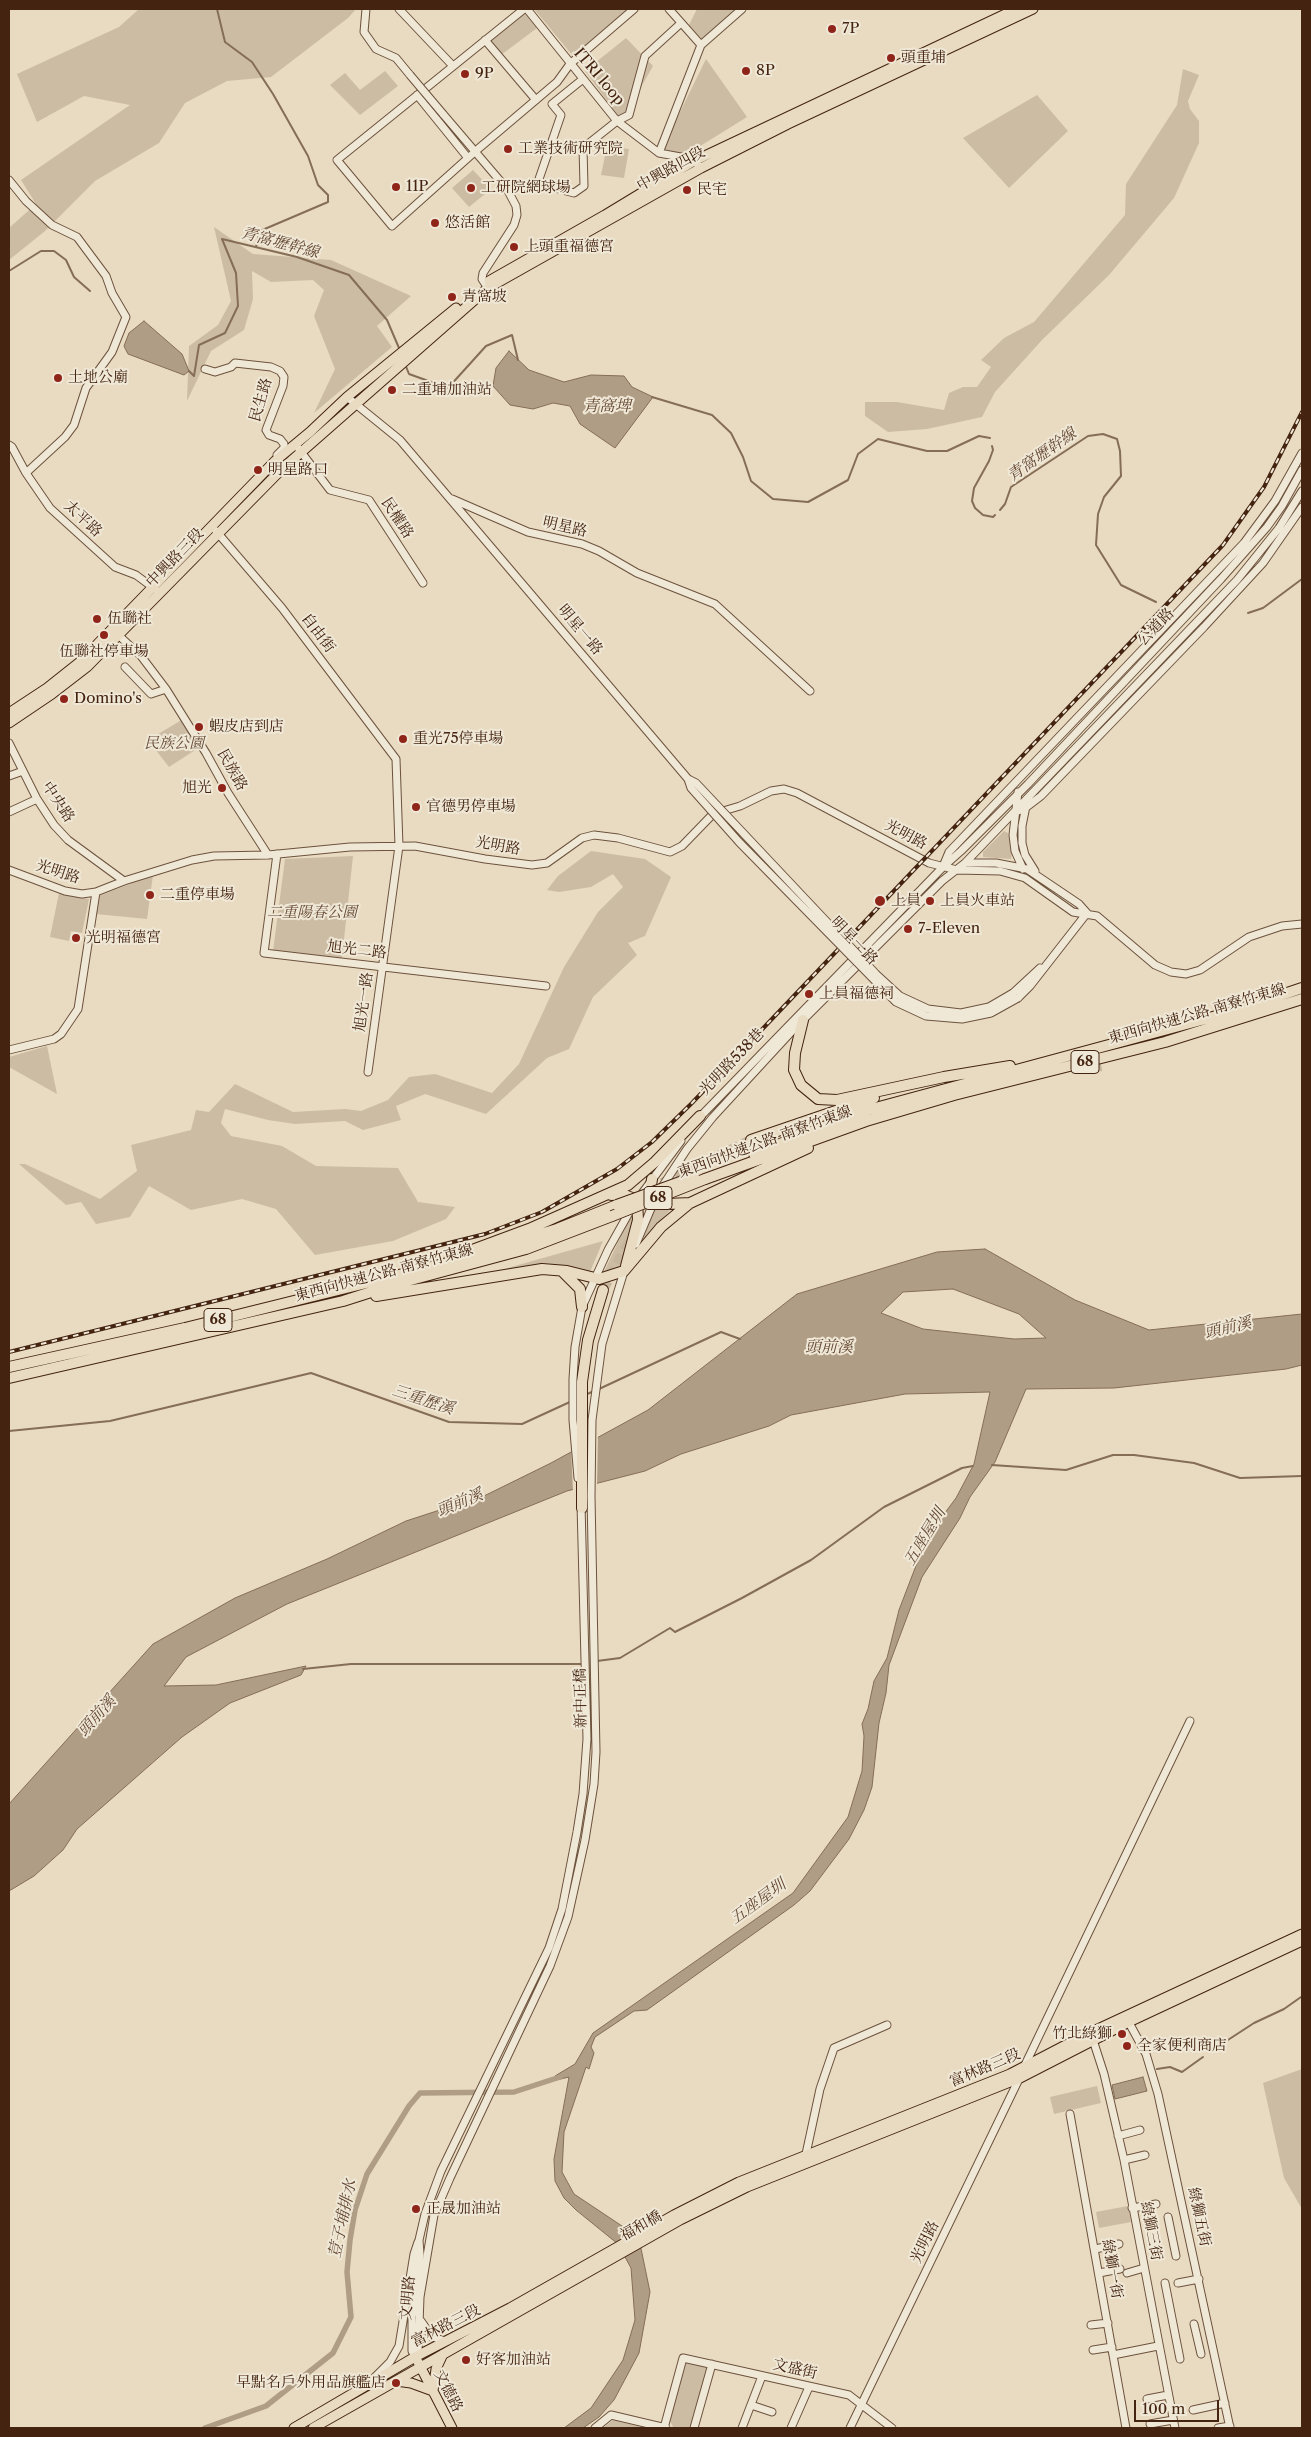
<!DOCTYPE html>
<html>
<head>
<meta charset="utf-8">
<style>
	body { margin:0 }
	#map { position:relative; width:1311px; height:2437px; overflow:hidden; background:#e8dbc2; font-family:"Libre Caslon Text",serif }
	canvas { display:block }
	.frame { position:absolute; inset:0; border:10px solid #442410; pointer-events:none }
	.scale { position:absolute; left:1134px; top:2400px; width:85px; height:22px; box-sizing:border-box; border:2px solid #442410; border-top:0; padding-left:6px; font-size:15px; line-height:18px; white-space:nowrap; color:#442410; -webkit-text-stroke:4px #f0e8d7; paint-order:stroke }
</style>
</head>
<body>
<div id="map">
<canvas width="1311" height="2437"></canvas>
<div class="frame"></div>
<div class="scale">100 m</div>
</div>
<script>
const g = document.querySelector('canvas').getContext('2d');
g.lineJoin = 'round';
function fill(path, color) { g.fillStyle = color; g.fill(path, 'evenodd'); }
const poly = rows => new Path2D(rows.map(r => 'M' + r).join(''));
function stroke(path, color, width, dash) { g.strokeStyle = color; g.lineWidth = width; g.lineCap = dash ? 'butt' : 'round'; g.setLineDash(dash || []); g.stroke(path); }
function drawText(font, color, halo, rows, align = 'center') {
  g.font = font + ' "Libre Caslon Text","Noto Serif TC",serif'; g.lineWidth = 4; g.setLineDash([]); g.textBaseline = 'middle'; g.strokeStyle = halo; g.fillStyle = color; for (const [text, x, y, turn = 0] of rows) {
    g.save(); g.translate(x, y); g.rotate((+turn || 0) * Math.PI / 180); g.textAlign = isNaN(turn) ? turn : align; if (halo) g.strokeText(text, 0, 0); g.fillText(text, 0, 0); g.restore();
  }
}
fill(poly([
	[139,9,356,9,348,18,271,77,227,81,185,103,159,143,95,181,45,231,9,260,9,228,36,204,21,180,130,105,84,96,37,122,17,74,119,27],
	[534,9,641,9,578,62],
	[697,9,744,9,705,42,689,25],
	[524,12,537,28,501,55,490,40],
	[626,38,653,66,622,121,585,71],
	[706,59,747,117,681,158,660,153],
	[1183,69,1199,75,1188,101,1190,109,1199,121,1199,143,1174,198,1109,275,1042,340,995,392,982,417,927,429,888,432,865,416,865,402,897,402,944,410,949,393,963,387,977,387,991,367,981,360,1004,338,1034,322,1125,215,1126,184,1177,105],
	[385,71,398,86,360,115,330,85,345,73,360,90],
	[1037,95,1068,131,1009,188,963,138],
	[607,146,629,149,624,178,601,175],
	[473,170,491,189,469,207,452,188],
	[214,227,253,254,331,260,411,296,377,326,392,347,314,413,335,369,314,316,324,290,313,280,271,282,252,271,253,299,244,330,211,351,187,401,189,346,218,325,231,301],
	[185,718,203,745,169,767,148,740],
	[1004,831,1008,833,1012,854,1011,859,983,857,983,852],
	[591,851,645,859,671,877,645,936,628,943,637,955,593,997,569,1049,547,1058,486,1114,425,1094,396,1106,401,1120,363,1130,345,1121,295,1124,268,1120,225,1109,221,1123,231,1136,282,1146,316,1166,398,1168,418,1202,455,1207,446,1219,393,1241,315,1255,276,1209,242,1199,191,1210,149,1186,130,1217,96,1224,81,1202,66,1205,19,1164,25,1164,100,1199,137,1171,131,1145,191,1130,196,1110,209,1112,235,1084,293,1112,345,1109,361,1111,388,1100,409,1077,435,1074,492,1093,519,1064,564,967,598,912,623,887,613,874,591,887,559,892,547,890,558,876],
	[353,856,342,958,273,951,285,859],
	[153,875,147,919,96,914,99,896],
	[59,893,89,899,82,933,71,931,69,941,50,937],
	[47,1046,57,1094,9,1067,9,1057],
	[636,1204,634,1222,620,1268,603,1274],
	[656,1205,671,1209,642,1242],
	[603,1241,590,1272,490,1273],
	[1302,2069,1302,2209,1284,2178,1263,2083],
	[1097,2086,1101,2103,1054,2114,1050,2097],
	[1128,2206,1131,2222,1099,2228,1096,2212],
	[689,2361,704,2365,708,2370,692,2427,678,2428,673,2427,670,2421,684,2364],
	[613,2420,645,2428,603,2428]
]), '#ccbca4');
const water = poly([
	[144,321,182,354,189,371,184,375,128,354,124,346,129,333,144,321],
	[509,351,529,370,564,382,591,375,624,376,632,387,653,397,615,448,580,424,570,406,553,403,533,409,510,405,493,386,496,368,509,351],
	[985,1249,1075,1300,1149,1330,1302,1314,1302,1365,1286,1369,1114,1388,1026,1389,995,1462,970,1497,960,1518,922,1577,889,1665,886,1693,879,1723,872,1787,864,1810,849,1839,810,1891,794,1905,647,2010,634,2011,595,2037,591,2047,594,2053,589,2069,586,2067,564,2132,562,2172,574,2194,622,2226,638,2234,650,2292,639,2353,614,2400,599,2417,583,2428,564,2428,591,2408,623,2360,635,2320,631,2268,618,2244,576,2210,564,2198,555,2181,554,2159,569,2077,552,2081,555,2076,575,2064,593,2033,793,1893,848,1817,862,1771,864,1736,862,1724,868,1709,874,1681,887,1658,899,1610,927,1537,956,1498,974,1464,990,1392,905,1394,791,1415,769,1426,681,1454,645,1471,567,1491,287,1604,186,1657,164,1686,216,1685,306,1666,301,1675,230,1703,182,1737,77,1829,63,1850,34,1876,9,1891,9,1804,153,1644,235,1598,327,1559,406,1521,486,1495,551,1463,648,1410,797,1294,937,1252,985,1249],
	[953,1289,1019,1314,1046,1338,1014,1339,923,1329,881,1313,903,1292,953,1289],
	[1143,2077,1147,2091,1115,2099,1112,2085,1143,2077]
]);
fill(water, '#b09d85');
stroke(water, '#856d56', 1);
fill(poly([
	[598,1434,597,1486,573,1492,571,1449]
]), '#e8dbc2');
stroke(poly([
	[217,9,225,42,252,62,273,94,308,156,318,185,328,195,328,202,260,231,256,247],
	[9,271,41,251,54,251,66,260,74,277,90,291],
	[405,364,409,374,448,388,486,346,512,335,518,360],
	[189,371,194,376,199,345,225,333,238,306,236,273,222,239,297,257,349,275,387,320,399,348],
	[652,397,712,415,731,433,743,457,751,481,773,499,808,502,848,480,858,454,878,439,927,451,947,451,979,436,990,438],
	[992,446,993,450,989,461,974,488,972,501,975,508,983,515,993,517,995,515],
	[1000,510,1005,504,1011,487,1088,436,1103,434,1117,439,1120,451,1121,476,1104,497,1098,514,1096,545,1121,585,1156,602],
	[1248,613,1263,608,1302,579],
	[599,1389,721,1332,740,1339],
	[585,1395,594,1391],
	[9,1431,110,1421,311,1373,449,1422,522,1424,572,1401],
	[992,1465,1066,1470,1113,1455,1134,1455,1194,1463,1240,1478,1302,1476],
	[597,1661,620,1658,670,1628,675,1632,742,1598,811,1560,884,1507,962,1468,973,1466],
	[303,1669,351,1664,583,1664],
	[1211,2051,1254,2023,1284,2009,1301,1997],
	[1157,2069,1170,2067,1182,2072,1203,2057]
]), '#856d56', 2);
stroke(poly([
	[205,2428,266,2406,333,2353,351,2317,347,2272,350,2240,355,2210,367,2174,409,2106,420,2093,514,2092,560,2077]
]), '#b09d85', 5.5);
stroke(poly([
	[1094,1044,1099,1073]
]), '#c7b69e', 7, [7, 3.5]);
stroke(poly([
	[662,1183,751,1140],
	[603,1290,654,1195]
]), '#c7b69e', 10, [10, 5]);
const minor = poly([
	[366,9,364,32,376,49,396,58,410,75],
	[399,9,453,66],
	[524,9,337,160,392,226,478,149,557,82,570,64,634,9],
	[527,9,617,121,659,153,686,158,694,161,701,168],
	[485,40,536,100],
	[701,45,742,9],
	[583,79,552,104,561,115,539,179,540,184,574,193,584,186,583,148,617,121,629,115,645,56,680,24],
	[417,95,468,158],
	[443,114,507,189,516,206,517,215,514,225,483,273,482,279,488,288],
	[659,153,701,45,669,9],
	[9,180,26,201,52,225,77,237,106,276,112,293,126,317,112,352,86,388,74,425,65,437,26,473],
	[205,369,215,372,231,367,235,363,271,367,280,371,284,377,283,386,266,430,269,435,280,439,284,444,284,448,277,455],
	[347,397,400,440,688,779],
	[295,444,330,490,369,500,423,583],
	[9,445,12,447,26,473,50,508,115,567,136,575,155,589],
	[452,499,528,532,582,544,599,551,637,573,715,604,810,691],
	[216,531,282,608,396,759,399,846,368,1072],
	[115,632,141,656,166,689,206,753,228,793,268,855],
	[125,667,151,694,166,689],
	[9,743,37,799,54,825,68,840,124,881],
	[9,776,23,771],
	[1018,792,1013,835,1015,851,1023,869],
	[1026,806,1022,826,1022,843,1025,855,1035,871],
	[9,812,37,799],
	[1015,812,1024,809,1041,796,1204,627,1263,563,1302,507],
	[277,854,264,953,546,986],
	[965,863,996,863,1027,869,1079,904,1087,913],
	[944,864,949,852,1244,543,1275,501,1302,453],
	[9,870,65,891,82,894,96,892,124,881,192,860,214,856,268,855,350,847,415,846,485,859,532,865,547,863,582,838,594,835,618,838,670,852,682,846,713,814,740,806,771,791,784,789,797,793,929,863,957,870,1000,871,1025,878,1073,912,1097,916,1155,965,1171,972,1186,974,1200,970,1249,937,1282,926,1302,924],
	[1013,993,1040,968],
	[1018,998,1030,986,1087,913],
	[9,1050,54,1039,61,1034,78,1009,96,892],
	[699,1118,943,867,961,851,1028,784,1221,579,1267,527,1282,506,1302,470],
	[660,1190,687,1149,713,1117,795,1028,942,881,965,863,1237,580,1279,528,1302,491],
	[640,1196,681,1141],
	[636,1244,655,1199],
	[578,1478,573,1420,573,1379,575,1347,582,1307,608,1250,631,1209],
	[1127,2019,1146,2054,1158,2094,1230,2428],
	[1093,2040,1104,2074,1124,2160,1175,2428],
	[1024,2067,1190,1721],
	[1070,2114,1126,2428],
	[1118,2136,1140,2130],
	[806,2154,820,2089,834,2048,887,2025],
	[1124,2160,1145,2155],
	[1132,2208,1156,2204],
	[1168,2217,1176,2256],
	[1095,2249,1119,2244],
	[1099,2273,1120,2269],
	[1127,2273,1144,2268],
	[1165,2283,1180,2359],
	[1178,2283,1199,2279],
	[421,2321,432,2337,446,2341],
	[1194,2324,1201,2354],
	[1091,2325,1108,2323],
	[1093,2350,1112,2347],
	[1113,2355,1158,2346],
	[415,2357,412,2351,412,2317,420,2254,419,2240,425,2214,441,2171,549,1948,562,1909,577,1832,583,1794,587,1739,581,1504],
	[415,2357,418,2352,420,2297,434,2215,450,2178,550,1966,568,1917,585,1840,594,1784,596,1752,591,1496,592,1420,602,1344,625,1268],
	[374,2378,390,2362,399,2346,414,2254,418,2242],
	[1147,2399,1168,2395],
	[751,2405,772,2412],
	[1193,2410,1225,2403],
	[1150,2424,1173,2420],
	[595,2428,611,2415,666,2428],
	[664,2428,683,2358,849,2395,892,2428],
	[694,2428,712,2364],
	[742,2428,762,2376],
	[791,2428,809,2387],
	[850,2428,1020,2077],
	[1218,2428,1230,2426]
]);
const major = poly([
	[489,281,605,215,694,161,1016,9],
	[9,713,47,688,81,661,275,461,310,432,347,397,456,308],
	[9,723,52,694,87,667,282,469,488,288,701,168,788,124,1033,9],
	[418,2362,452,2428],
	[396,2381,411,2383,433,2391,436,2369,443,2354],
	[294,2428,415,2357,510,2308,674,2215,739,2182,1010,2074,1087,2034,1302,1934],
	[313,2428,680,2220,747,2187,1020,2078,1129,2022,1302,1941]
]);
const highway = poly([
	[803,1020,795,1053,794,1070,801,1085,818,1099,837,1100,944,1077,1010,1066],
	[751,1140,874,1098],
	[754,1154,868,1110,1231,1012,1302,988],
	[652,1179,650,1192,655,1199,667,1204,690,1203],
	[705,1179,866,1121,954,1095,1165,1042,1302,999],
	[611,1195,622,1194,637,1200,638,1220,626,1266],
	[467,1252,529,1229,628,1185,655,1162,700,1116],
	[562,1271,580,1289,582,1307],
	[376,1296,542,1269,567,1271,599,1279,624,1271,661,1227,690,1203,808,1148],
	[9,1367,185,1328,455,1261,557,1229,617,1205],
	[9,1378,343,1301,396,1284,526,1249,612,1216],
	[582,1508,582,1382,588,1340,603,1290]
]);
stroke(minor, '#6d523c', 9);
stroke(major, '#442410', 11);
stroke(highway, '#442410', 12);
stroke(minor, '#f0e8d7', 7);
stroke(major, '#e8dbc2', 9);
stroke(highway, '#e8dbc2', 10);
const rail = poly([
	[9,1352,485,1234,542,1212,617,1169,652,1142,692,1103,1223,545,1264,487,1302,412]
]);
stroke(rail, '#442410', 4);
stroke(rail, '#f0e8d7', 2, [5.5]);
const minorBridge = poly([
	[410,75,443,114],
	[688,779,691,788,739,842,896,1002,926,1016,962,1019,991,1013,1018,998],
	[688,779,696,783,876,974,900,996,928,1009,961,1013,989,1007,1013,993]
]);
const highwayBridge = poly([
	[617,1205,694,1177],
	[612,1216,705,1179]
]);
stroke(minorBridge, '#6d523c', 9, []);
stroke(highwayBridge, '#442410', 12, []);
stroke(minorBridge, '#f0e8d7', 7);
stroke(highwayBridge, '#e8dbc2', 10);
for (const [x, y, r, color] of [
	[832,29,5,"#8f2418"],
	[891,58,5,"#8f2418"],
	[746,71,5,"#8f2418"],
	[465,74,5,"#8f2418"],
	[508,149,5,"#8f2418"],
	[396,187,5,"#8f2418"],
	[471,188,5,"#8f2418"],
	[687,190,5,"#8f2418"],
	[435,223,5,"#8f2418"],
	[514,247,5,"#8f2418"],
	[452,297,5,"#8f2418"],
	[58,378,5,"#8f2418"],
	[392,390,5,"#8f2418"],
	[258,470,5,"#8f2418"],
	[97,619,5,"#8f2418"],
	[104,635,5,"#8f2418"],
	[64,699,5,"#8f2418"],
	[199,727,5,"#8f2418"],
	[403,739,5,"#8f2418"],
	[222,788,5,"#8f2418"],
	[416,807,5,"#8f2418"],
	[150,895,5,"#8f2418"],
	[880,901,6,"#8f2418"],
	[930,901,5,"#8f2418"],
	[908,929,5,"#8f2418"],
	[76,938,5,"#8f2418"],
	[809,994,5,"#8f2418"],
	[1122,2034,5,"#8f2418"],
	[1127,2046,5,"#8f2418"],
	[416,2209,5,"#8f2418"],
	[466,2360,5,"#8f2418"],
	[396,2383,5,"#8f2418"]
]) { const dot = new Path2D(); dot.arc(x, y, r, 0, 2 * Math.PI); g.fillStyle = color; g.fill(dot); stroke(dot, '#f0e8d7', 2); }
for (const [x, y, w] of [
	[1085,1062,28],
	[658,1198,28],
	[218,1320,28]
]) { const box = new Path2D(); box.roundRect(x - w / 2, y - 11.5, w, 23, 4); g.fillStyle = '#f0e8d7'; g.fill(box); stroke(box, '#442410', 1); }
drawText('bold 14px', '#442410', null, [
	["68",1085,1062],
	["68",658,1198],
	["68",218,1320]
]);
drawText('15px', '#442410', '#f0e8d7', [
	["7P",842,29],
	["頭重埔",901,58],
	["8P",756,71],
	["9P",475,74],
	["工業技術研究院",518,149],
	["11P",406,187],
	["工研院網球場",481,188],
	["民宅",697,190],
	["悠活館",445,223],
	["上頭重福德宮",524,247],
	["青窩坡",462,297],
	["土地公廟",68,378],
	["二重埔加油站",402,390],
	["明星路口",268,470],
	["伍聯社",107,619],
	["伍聯社停車場",104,652,"center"],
	["Domino's",74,699],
	["蝦皮店到店",209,727],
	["重光75停車場",413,739],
	["旭光",212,788,"right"],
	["官德男停車場",426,807],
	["二重停車場",160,895],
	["上員",891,901],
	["上員火車站",940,901],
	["7-Eleven",918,929],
	["光明福德宮",86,938],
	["上員福德祠",819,994],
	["竹北綠獅",1112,2034,"right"],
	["全家便利商店",1137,2046],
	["正晟加油站",426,2209],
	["好客加油站",476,2360],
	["早點名戶外用品旗艦店",386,2383,"right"]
], 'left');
drawText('15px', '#442410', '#f0e8d7', [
	["ITRI loop",599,77,50],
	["中興路四段",671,169,-29],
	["民生路",261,400,-74],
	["民權路",397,518,57],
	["太平路",83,519,43],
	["明星路",565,527,13],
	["中興路三段",175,558,-46],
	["公道路",1156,627,-46],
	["明星一路",580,630,50],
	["自由街",318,633,53],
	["民族路",232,770,61],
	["中央路",58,802,56],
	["光明路",906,835,28],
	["光明路",498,846,10],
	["光明路",58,872,18],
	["明星一路",854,941,46],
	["旭光二路",357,950,7],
	["旭光一路",364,1002,-82],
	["東西向快速公路 南寮竹東線",1197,1014,-16],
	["光明路538巷",732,1062,-46],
	["東西向快速公路 南寮竹東線",765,1142,-20],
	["東西向快速公路 南寮竹東線",384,1273,-15],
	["新中正橋",581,1698,-91],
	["富林路三段",985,2068,-23],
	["綠獅五街",1199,2217,78],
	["福和橋",641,2226,-29],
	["綠獅三街",1151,2231,79],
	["光明路",925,2242,-64],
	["綠獅一街",1112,2269,80],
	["文明路",408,2298,-85],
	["富林路三段",446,2326,-27],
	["文盛街",795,2369,13],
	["文德路",448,2391,63]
]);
drawText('italic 15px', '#664a35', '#f0e8d7', [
	["民族公園",174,744],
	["二重陽春公園",312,913]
]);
drawText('italic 16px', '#644833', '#f0e8d7', [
	["青窩壢幹線",280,243,15],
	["青窩埤",607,406],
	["青窩壢幹線",1042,455,-35],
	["頭前溪",1228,1328,-13],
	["頭前溪",829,1347],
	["三重歷溪",423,1400,18],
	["頭前溪",460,1503,-22],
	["五座屋圳",925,1537,-59],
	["頭前溪",97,1716,-48],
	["五座屋圳",758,1902,-36],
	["荳子埔排水",343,2219,-78]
]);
</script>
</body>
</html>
